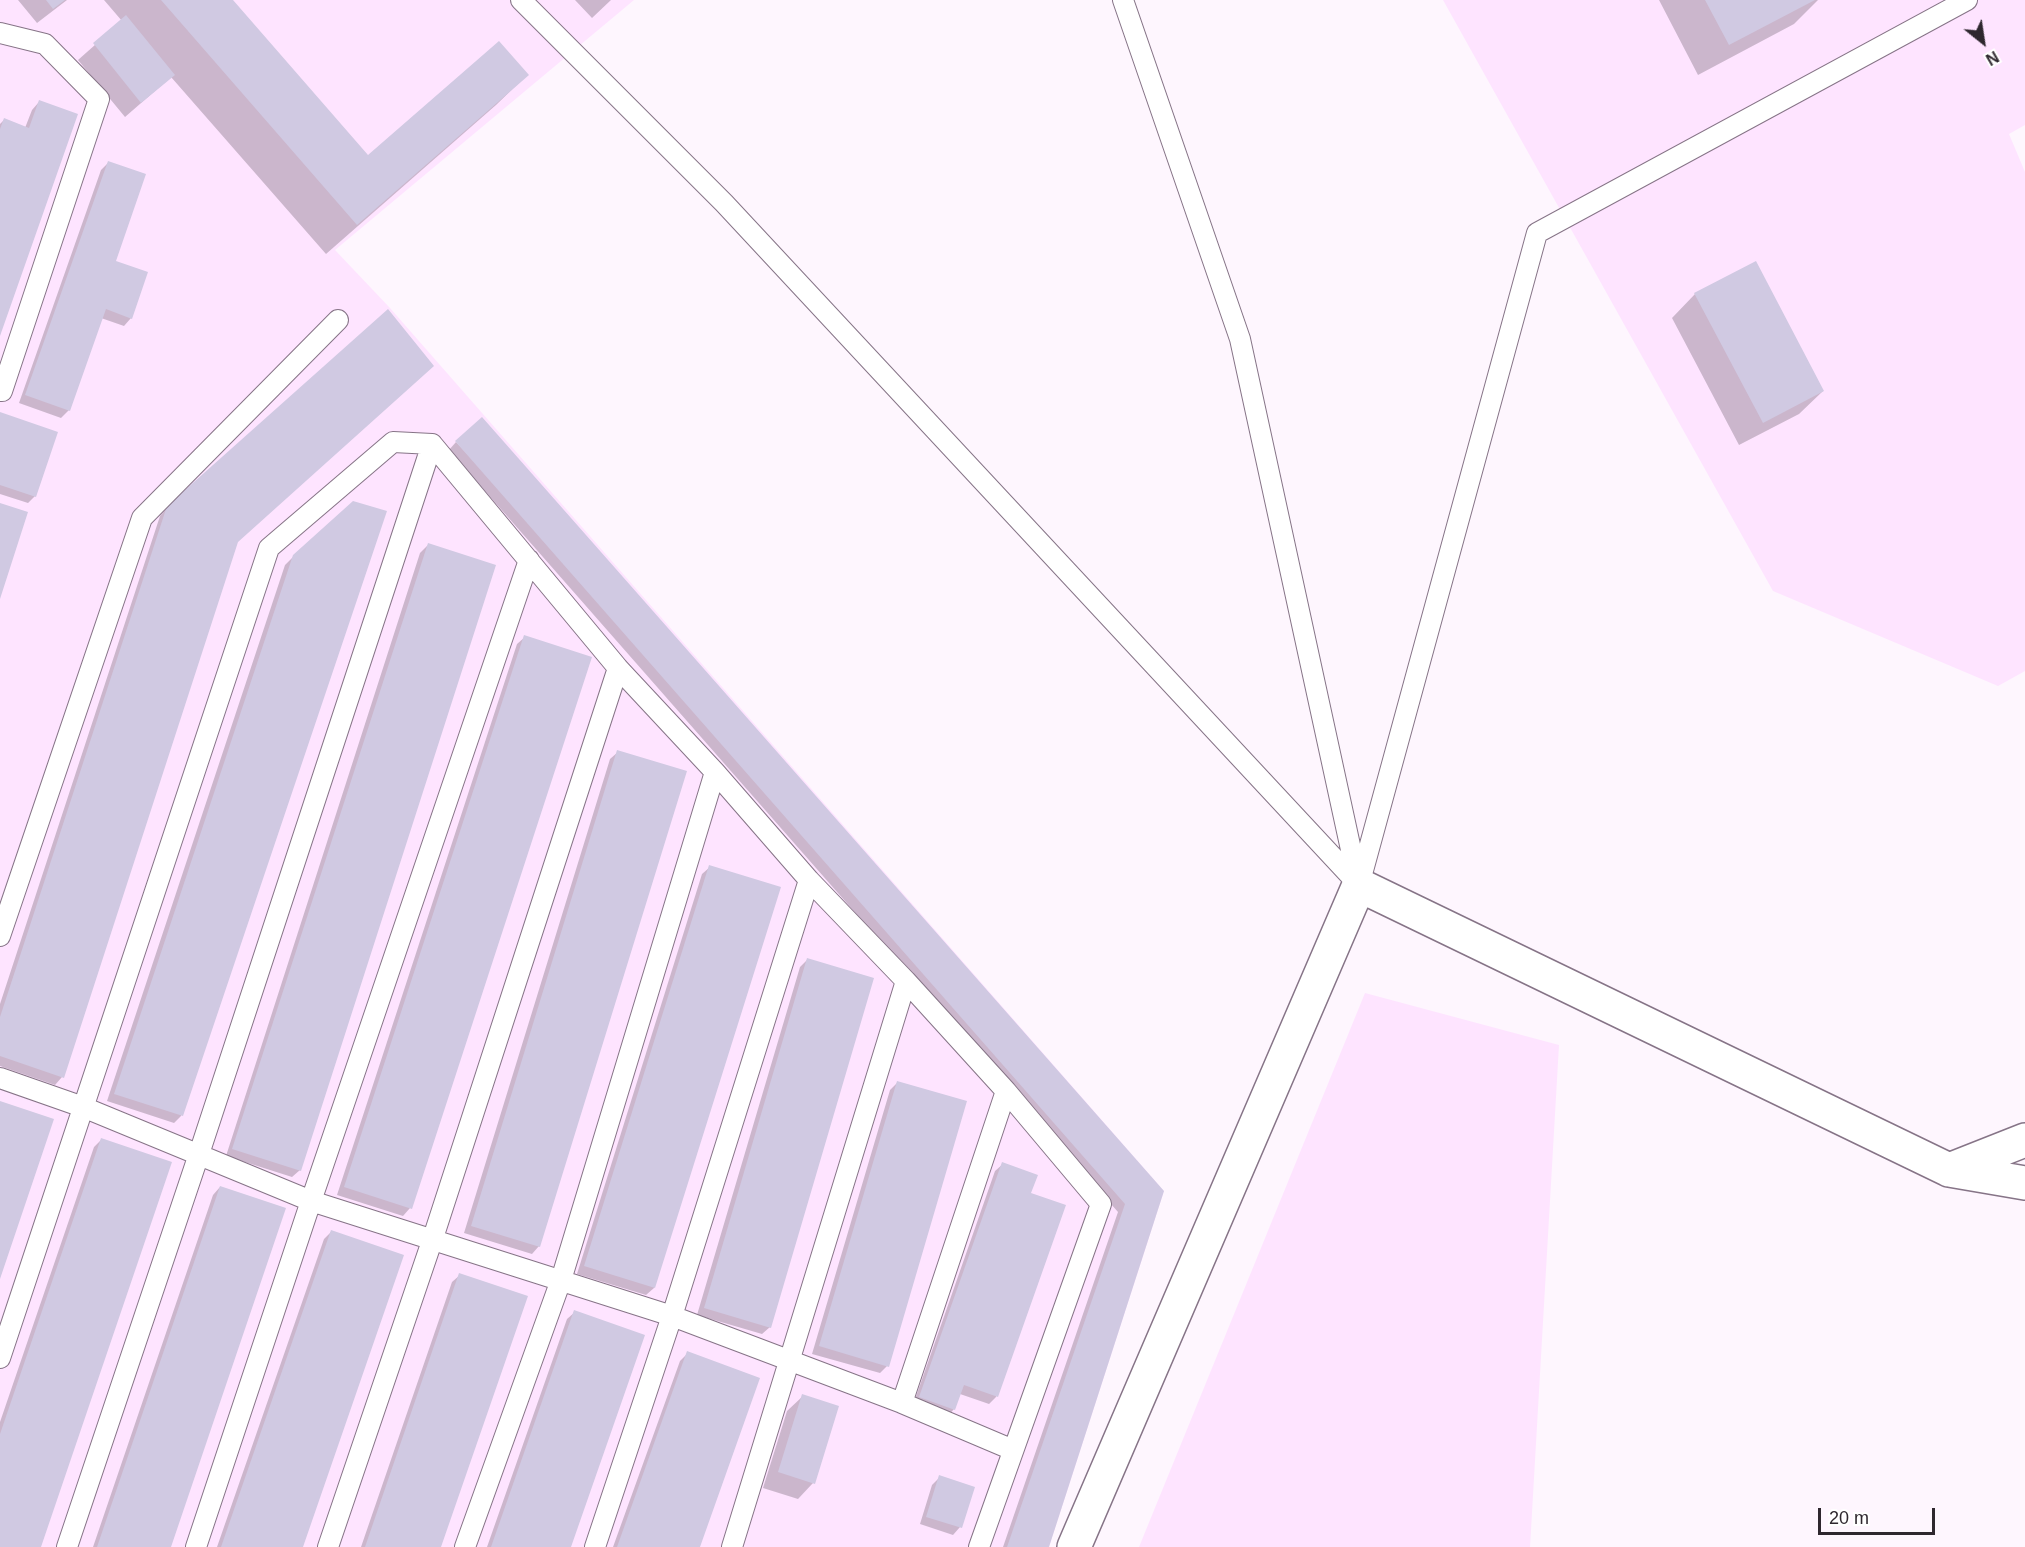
<!DOCTYPE html>
<html>
<head>
<meta charset="utf-8">
<style>
	body { margin:0 }
	#map { position:relative; width:2025px; height:1547px; overflow:hidden; background:#fef6fe; font-family:Arial,sans-serif }
	canvas { display:block }
	.north { position:absolute; left:1953px; top:12px; width:60px; height:60px; -webkit-text-stroke:4px #fff; paint-order:stroke; rotate:150deg; font-size:16px; font-weight:700; line-height:24px; text-align:center; color:#2e272e }
	.north::after { content:''; display:block; margin:auto; width:21px; height:27px; background:#2e272e; clip-path:polygon(50% 0,100% 100%,50% 72%,0 100%) }
	.scale { position:absolute; left:1818px; top:1508px; width:117px; height:27px; box-sizing:border-box; border:3px solid #2e272e; border-top:0; padding-left:8px; font-size:18px; line-height:21px; white-space:nowrap; color:#2e272e; -webkit-text-stroke:4px #fff; paint-order:stroke }
</style>
</head>
<body>
<div id="map">
<canvas width="2025" height="1547"></canvas>
<div class="north">N</div>
<div class="scale">20 m</div>
</div>
<script>
const g = document.querySelector('canvas').getContext('2d');
g.lineJoin = 'round';
function fill(path, color) { g.fillStyle = color; g.fill(path, 'evenodd'); }
const poly = rows => new Path2D(rows.map(r => 'M' + r).join(''));
function stroke(path, color, width, dash) { g.strokeStyle = color; g.lineWidth = width; g.lineCap = dash ? 'butt' : 'round'; g.setLineDash(dash || []); g.stroke(path); }
fill(poly([
	[0,0,634,0,335,250,390,308,1164,1191,1049,1547,0,1547],
	[1443,0,2025,0,2025,125,2009,134,2025,172,2025,671,1998,686,1773,591],
	[1365,993,1559,1045,1530,1547,1139,1547]
]), '#fee4ff');
fill(poly([
	[18,0,67,0,37,23],
	[104,0,231,0,368,157,527,75,496,105,326,254,171,77,125,117,78,60,122,21],
	[575,0,611,0,592,18],
	[1659,0,1818,0,1794,24,1698,75],
	[39,102,0,332,0,124,4,120,25,128,32,110],
	[108,163,114,262,131,318,124,326,101,318,69,410,61,418,19,403,101,170],
	[1695,294,1823,391,1799,414,1739,445,1672,318],
	[0,414,35,496,28,503,0,494],
	[456,442,1162,1192,1048,1547,1003,1547,1118,1212,449,450],
	[168,507,236,542,62,1077,55,1085,0,1066,0,1004,160,516],
	[385,512,181,1116,174,1123,107,1101,285,565,294,556],
	[428,545,300,1170,292,1177,226,1156,420,553],
	[525,637,410,1208,403,1216,337,1195,517,644],
	[618,752,539,1246,532,1254,464,1233,610,759],
	[710,867,654,1288,646,1295,577,1274,702,874],
	[807,960,770,1327,762,1334,697,1315,800,967],
	[897,1083,887,1366,880,1373,812,1354,890,1090],
	[101,1140,39,1547,0,1547,0,1422,94,1147],
	[1003,1164,1029,1194,1064,1206,996,1397,989,1404,960,1394,954,1409,947,1417,913,1405,995,1171],
	[220,1187,169,1547,93,1547,213,1195],
	[331,1232,301,1547,217,1547,324,1239],
	[460,1275,440,1547,361,1547,452,1282],
	[575,1312,569,1547,487,1547,567,1319],
	[688,1353,698,1547,613,1547,680,1361],
	[803,1396,813,1483,798,1499,763,1488,787,1411],
	[940,1477,960,1527,953,1535,920,1524,932,1485]
]), '#0003');
fill(poly([
	[46,0,65,0,53,9],
	[161,0,233,0,368,155,499,41,529,75,357,225],
	[1705,0,1815,0,1729,45],
	[126,15,175,75,141,103,93,43],
	[39,100,78,114,0,336,0,129,4,118,29,128],
	[108,161,146,174,116,261,148,272,132,319,106,309,70,411,25,395],
	[1756,261,1824,391,1763,423,1694,293],
	[388,309,434,366,238,542,64,1078,0,1056,0,1017,167,506],
	[0,412,58,432,36,497,0,485],
	[482,417,1164,1191,1049,1547,1007,1547,1125,1204,455,441],
	[353,501,387,511,183,1116,114,1094,293,555],
	[0,503,28,512,0,599],
	[428,543,496,565,301,1171,232,1149],
	[524,635,592,657,412,1209,344,1187],
	[617,750,687,771,540,1247,471,1226],
	[709,865,781,887,655,1288,584,1266],
	[807,958,874,978,771,1328,704,1308],
	[897,1081,967,1101,889,1367,819,1346],
	[0,1101,54,1119,0,1279],
	[101,1138,172,1162,41,1547,0,1547,0,1434],
	[1002,1162,1038,1175,1031,1193,1066,1205,998,1397,964,1385,955,1410,919,1397],
	[220,1186,286,1208,171,1547,97,1547],
	[331,1230,404,1255,303,1547,221,1547],
	[459,1273,528,1296,441,1547,365,1547],
	[574,1310,645,1335,571,1547,491,1547],
	[687,1351,760,1378,700,1547,617,1547],
	[802,1394,839,1406,815,1484,778,1472],
	[939,1475,975,1487,962,1528,926,1517]
]), '#d0c9e2');
const service = poly([
	[521,0,724,203,1359,885],
	[1123,0,1240,339,1358,882],
	[0,33,45,44,99,99,2,391,0,391],
	[1359,885,1537,233,1967,0],
	[0,936,142,518,338,320],
	[0,1078,83,1107,311,1201,672,1316,902,1403,1013,1450],
	[0,1358,269,548,393,442,432,444,618,668,715,772,809,880,906,981,1006,1091,1101,1204,979,1547],
	[902,1403,1006,1091],
	[67,1547,199,1154,432,444],
	[196,1547,311,1201,529,560],
	[328,1547,432,1241,618,668],
	[465,1547,561,1280,715,772],
	[595,1547,672,1316,809,880],
	[732,1547,906,981]
]);
const minor = poly([
	[1949,1170,2025,1140],
	[1074,1547,1359,885,1949,1170,2025,1183]
]);
stroke(service, '#867487', 22);
stroke(minor, '#867487', 36);
stroke(service, '#fff', 20);
stroke(minor, '#fff', 33);
</script>
</body>
</html>
